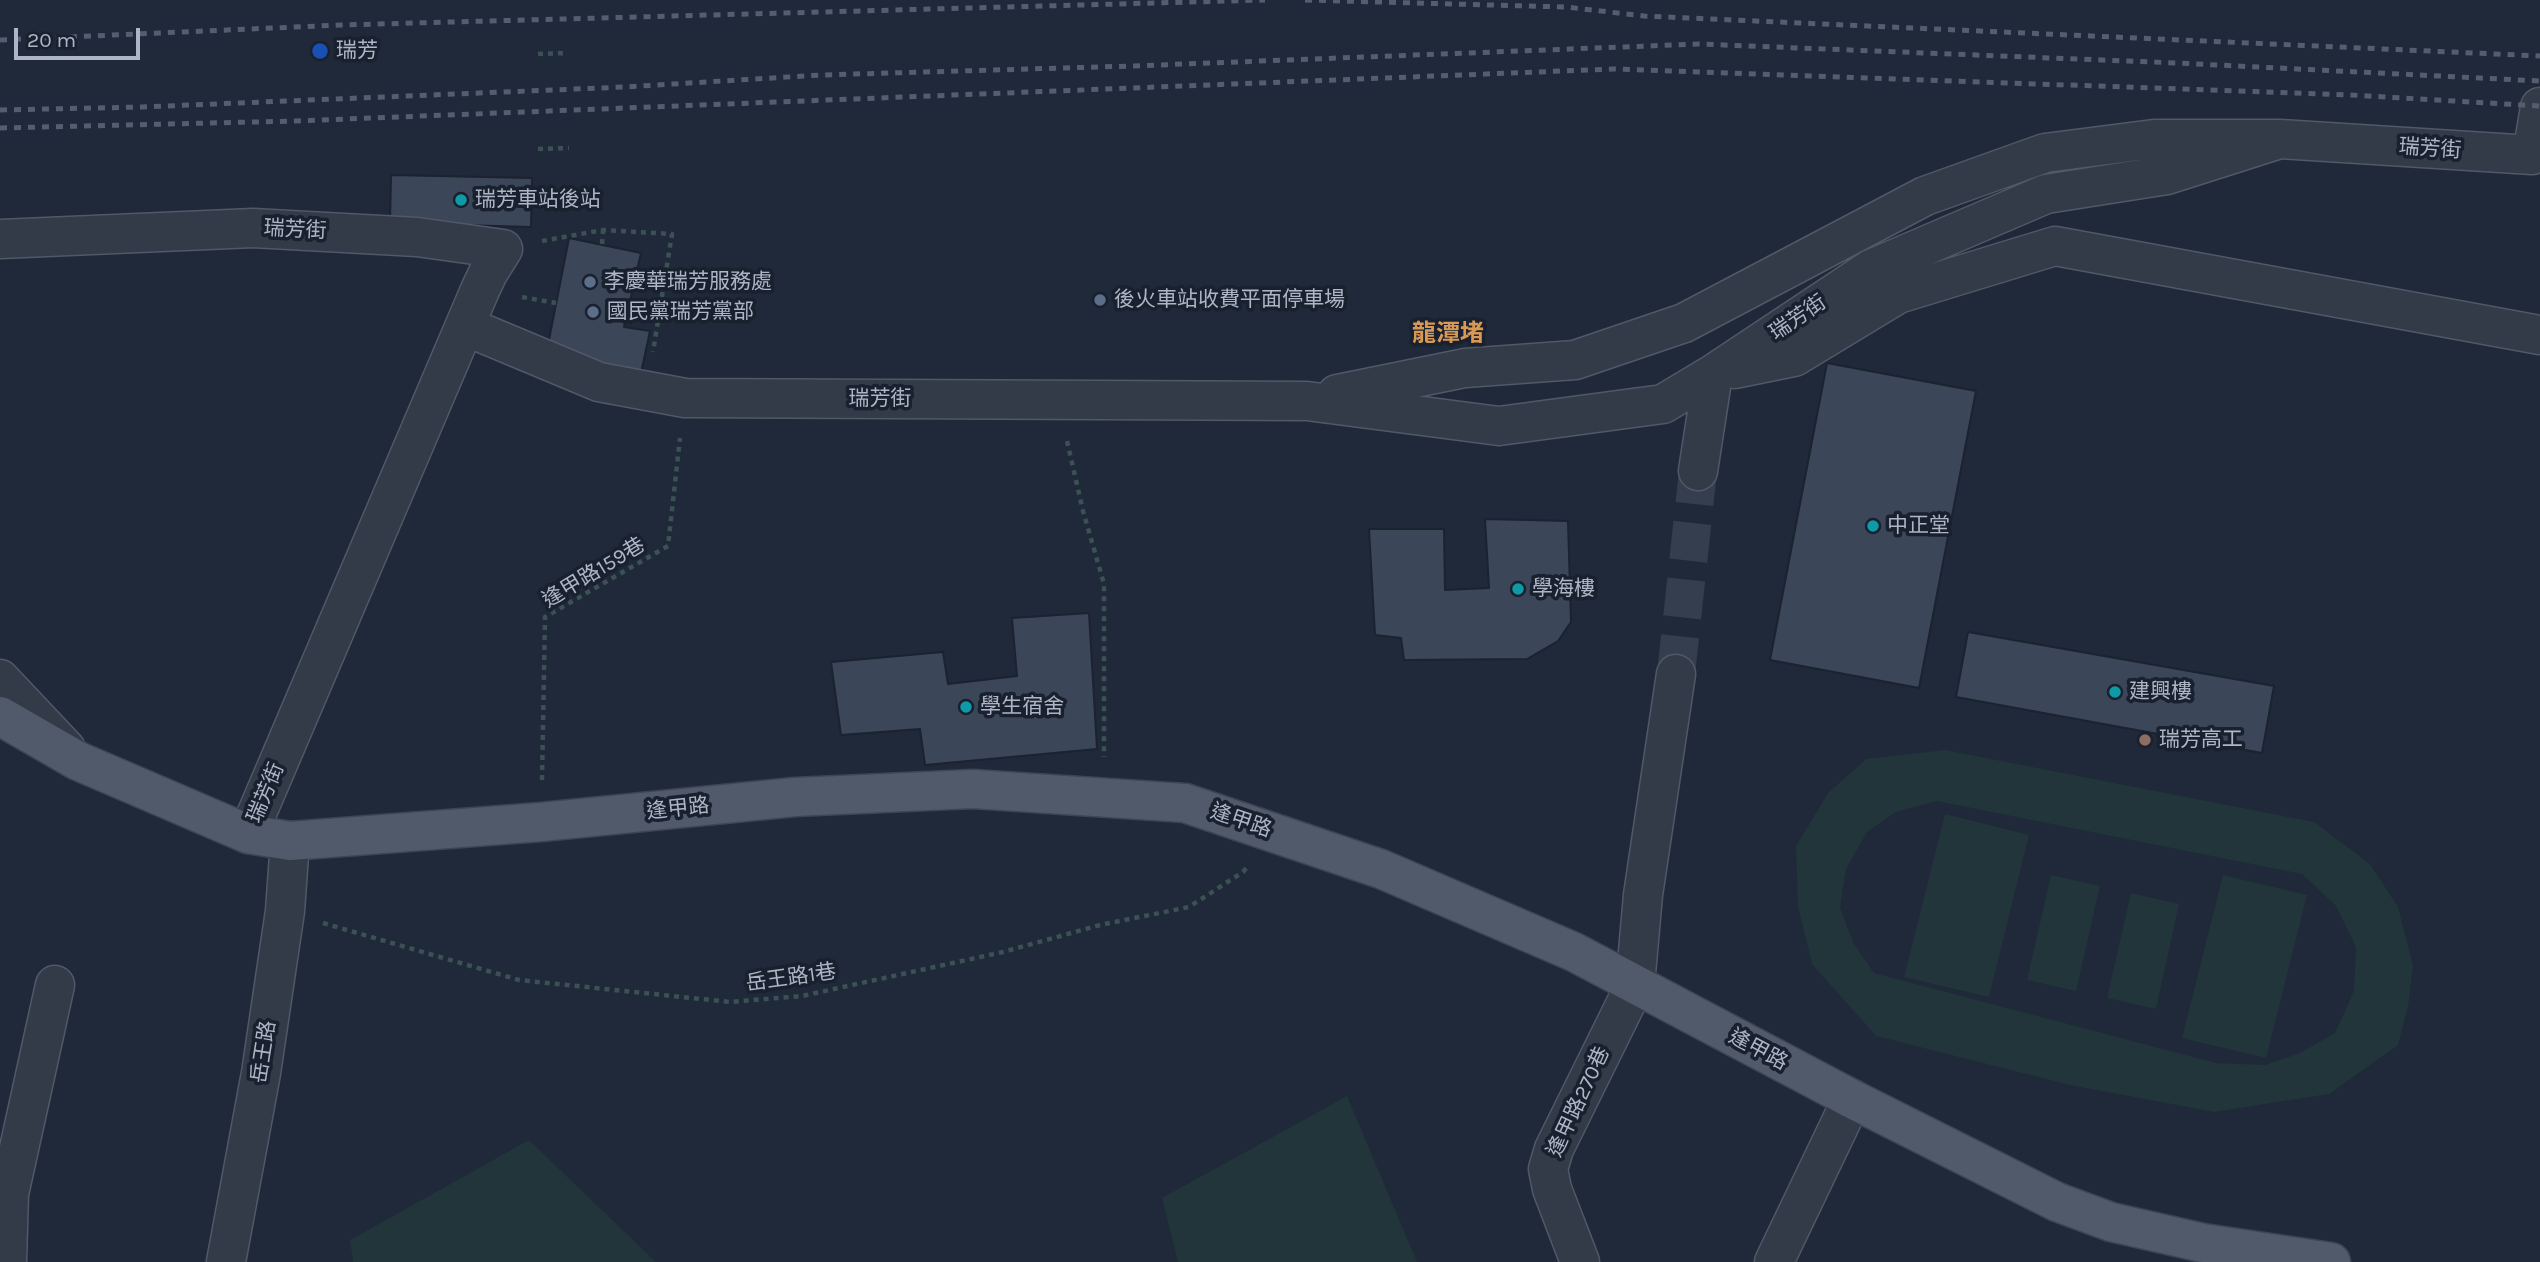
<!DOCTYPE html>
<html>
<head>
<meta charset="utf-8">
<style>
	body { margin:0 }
	#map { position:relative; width:2540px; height:1262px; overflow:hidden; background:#1f2939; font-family:Karla,sans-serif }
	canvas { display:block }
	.scale { position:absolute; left:14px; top:28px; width:126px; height:32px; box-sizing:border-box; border:4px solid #adb5c6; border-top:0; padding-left:9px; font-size:21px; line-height:24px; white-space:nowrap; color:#adb5c6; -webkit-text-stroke:5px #19202e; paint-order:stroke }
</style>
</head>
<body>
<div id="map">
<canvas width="2540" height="1262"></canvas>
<div class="scale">20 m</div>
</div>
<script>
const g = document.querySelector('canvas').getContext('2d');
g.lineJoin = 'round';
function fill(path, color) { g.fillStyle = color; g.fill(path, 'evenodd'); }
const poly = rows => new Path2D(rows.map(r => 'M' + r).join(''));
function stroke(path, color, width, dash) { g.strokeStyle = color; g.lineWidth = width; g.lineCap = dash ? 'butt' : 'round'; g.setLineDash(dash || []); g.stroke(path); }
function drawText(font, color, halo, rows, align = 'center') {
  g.font = font + ' Karla,"Noto Sans TC",sans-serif'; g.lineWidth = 7; g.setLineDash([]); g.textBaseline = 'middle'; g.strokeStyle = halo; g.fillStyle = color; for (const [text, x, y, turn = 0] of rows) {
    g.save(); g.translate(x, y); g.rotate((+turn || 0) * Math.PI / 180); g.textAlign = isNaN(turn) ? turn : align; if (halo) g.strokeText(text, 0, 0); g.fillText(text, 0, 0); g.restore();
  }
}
fill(poly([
	[1945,750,2314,822,2370,864,2398,907,2413,965,2408,1007,2398,1045,2329,1094,2214,1112,2070,1085,1876,1036,1812,964,1798,906,1796,846,1828,793,1866,759],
	[1937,801,2302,874,2336,906,2356,947,2354,991,2335,1033,2300,1053,2265,1065,2216,1063,1874,973,1854,944,1840,908,1846,869,1867,832,1896,812],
	[1945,814,2029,835,1989,997,1904,977],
	[2051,875,2100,886,2076,991,2027,980],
	[2223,875,2307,895,2266,1058,2182,1038],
	[2131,893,2179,904,2156,1009,2107,998],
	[1347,1096,1417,1262,1178,1262,1162,1198],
	[529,1140,656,1262,353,1262,350,1240]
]), '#21353a');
const building = poly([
	[391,175,532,178,531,227,390,223,391,175],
	[569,238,641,253,624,327,650,331,641,373,546,355,569,238],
	[1827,363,1976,391,1919,688,1770,660,1827,363],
	[1485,519,1568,521,1571,622,1558,641,1527,659,1404,660,1401,638,1375,635,1369,529,1444,529,1445,590,1489,588,1485,519],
	[1089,613,1097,749,925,765,920,729,841,735,831,662,943,652,948,684,1017,676,1012,618,1089,613],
	[1968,632,2274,686,2262,753,1956,697,1968,632]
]);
fill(building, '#3b4659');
stroke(building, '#1b2230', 2);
stroke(poly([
	[1676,674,1698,471]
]), '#343e4e', 38, [38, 19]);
const minor = poly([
	[0,239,253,228,417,237,503,249,488,273,480,290,248,834],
	[465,326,599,382,685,398,1307,401,1499,426,1663,404,1713,374,1871,269,2046,194,2167,175,2280,139],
	[1735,369,1794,357,1898,294,2055,246,2540,335],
	[1337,394,1465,368,1575,360,1684,323,1925,196,2045,153,2154,139,2280,139,2532,155,2540,107],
	[1698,471,1713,374],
	[0,679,66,749],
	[7,1262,9,1194,55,985],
	[226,1262,261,1073,285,911,290,841],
	[1580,1262,1552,1189,1548,1169,1554,1149,1635,985,1643,895,1676,674],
	[1774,1262,1852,1099]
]);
const major = poly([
	[0,716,78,761,248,834,290,841,541,822,795,797,973,789,1185,803,1381,869,1574,952,1852,1099,2057,1202,2111,1222,2203,1243,2331,1262]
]);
stroke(minor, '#515867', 41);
stroke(major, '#3d4453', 41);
stroke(poly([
	[538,54,567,53],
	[538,149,569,148],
	[542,241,603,230,672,234,653,352],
	[602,244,603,230],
	[522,297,556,303],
	[627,314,657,320],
	[1067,441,1083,511,1104,584,1104,757],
	[542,780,545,617,668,546,680,438],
	[323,923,519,980,730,1002,802,996,1003,952,1100,925,1189,907,1243,872,1247,867]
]), '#3c5154', 4.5, [5, 5]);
stroke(minor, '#333b49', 38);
stroke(major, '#515a6a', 38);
stroke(poly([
	[1305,0,1566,7,1644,16,2540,56],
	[0,40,341,25,1265,0],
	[0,110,142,107,624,87,821,75,1133,66,1699,44,2177,63,2540,81],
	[0,128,296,121,1613,69,2351,95,2540,106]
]), '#555e71', 5, [7, 7]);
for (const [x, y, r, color] of [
	[320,51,9,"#1a4fb4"],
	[461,200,7,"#0f9aa8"],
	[590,282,7,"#5c6f8a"],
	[1100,300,7,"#5c6f8a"],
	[593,312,7,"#5c6f8a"],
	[1873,526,7,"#0f9aa8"],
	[1518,589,7,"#0f9aa8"],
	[2115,692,7,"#0f9aa8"],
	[966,707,7,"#0f9aa8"],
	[2145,740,7,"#8d6e63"]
]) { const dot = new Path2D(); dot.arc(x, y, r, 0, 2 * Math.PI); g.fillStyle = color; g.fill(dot); stroke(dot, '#19202e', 2.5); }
drawText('21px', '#adb5c6', '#19202e', [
	["瑞芳",336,51],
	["瑞芳車站後站",475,200],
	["李慶華瑞芳服務處",604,282],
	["後火車站收費平面停車場",1114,300],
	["國民黨瑞芳黨部",607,312],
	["中正堂",1887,526],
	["學海樓",1532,589],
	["建興樓",2129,692],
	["學生宿舍",980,707],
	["瑞芳高工",2159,740]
], 'left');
drawText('21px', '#adb5c6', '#19202e', [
	["瑞芳街",2430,149,4],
	["瑞芳街",295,230,3],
	["瑞芳街",1798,318,-34],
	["瑞芳街",880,399],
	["逢甲路159巷",594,573,-31],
	["瑞芳街",266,793,-67],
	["逢甲路",678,809,-6],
	["逢甲路",1241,821,19],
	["岳王路1巷",791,978,-8],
	["逢甲路",1758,1050,28],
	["岳王路",264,1052,-81],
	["逢甲路270巷",1579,1102,-65]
]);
drawText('bold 24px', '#d89856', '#19202e', [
	["龍潭堵",1448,334]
]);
</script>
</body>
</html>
